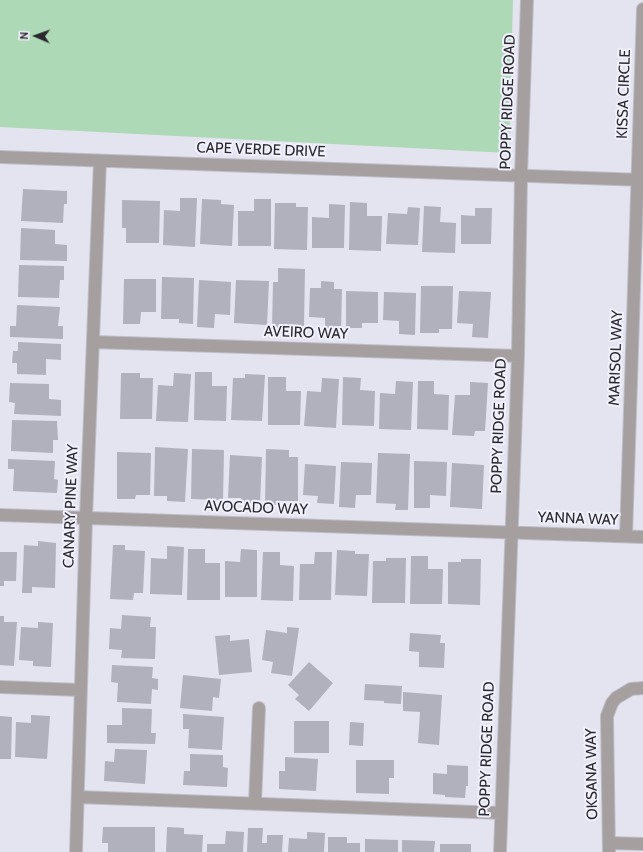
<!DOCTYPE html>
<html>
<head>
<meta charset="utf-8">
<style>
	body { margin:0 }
	#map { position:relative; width:643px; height:852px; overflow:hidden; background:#e4e3f0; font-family:Cabin,sans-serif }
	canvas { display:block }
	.north { position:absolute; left:16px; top:16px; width:40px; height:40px; -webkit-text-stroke:3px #f1f0fd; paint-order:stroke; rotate:272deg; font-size:11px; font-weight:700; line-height:16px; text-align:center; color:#2a292e }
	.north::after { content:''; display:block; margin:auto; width:14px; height:18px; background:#2a292e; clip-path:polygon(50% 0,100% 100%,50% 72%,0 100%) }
</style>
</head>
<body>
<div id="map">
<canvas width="643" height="852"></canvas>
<div class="north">N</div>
</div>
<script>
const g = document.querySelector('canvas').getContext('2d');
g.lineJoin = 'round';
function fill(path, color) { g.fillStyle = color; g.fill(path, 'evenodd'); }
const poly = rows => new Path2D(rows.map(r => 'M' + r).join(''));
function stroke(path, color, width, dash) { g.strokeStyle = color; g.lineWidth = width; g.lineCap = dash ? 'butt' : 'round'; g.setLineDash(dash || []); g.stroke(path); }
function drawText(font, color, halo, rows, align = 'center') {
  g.font = font + ' Cabin,sans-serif'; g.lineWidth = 4; g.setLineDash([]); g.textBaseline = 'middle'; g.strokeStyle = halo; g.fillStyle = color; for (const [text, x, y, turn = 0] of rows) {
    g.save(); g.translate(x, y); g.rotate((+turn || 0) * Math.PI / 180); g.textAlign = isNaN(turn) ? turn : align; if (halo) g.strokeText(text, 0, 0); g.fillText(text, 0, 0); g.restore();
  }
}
fill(poly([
	[0,0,513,0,509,153,0,127]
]), '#add9b6');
fill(poly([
	[23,189,67,191,67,204,64,204,63,223,21,221],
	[180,198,197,198,195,247,163,245,164,210,180,211],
	[202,199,221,200,221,204,234,205,232,246,200,244],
	[254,199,271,199,271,246,238,246,238,211,254,211],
	[122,200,160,201,159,243,126,243,126,228,122,228],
	[350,202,367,203,367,216,382,216,381,251,349,250],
	[275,203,296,203,296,207,308,207,307,250,274,249],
	[329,204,345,205,344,248,312,248,312,217,329,218],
	[424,206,441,207,440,222,456,223,455,253,422,252],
	[408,207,420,208,418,245,386,244,388,213,407,214],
	[475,208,492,208,491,244,461,244,461,215,475,216],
	[21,228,55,230,55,244,67,245,67,261,20,260],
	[19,265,64,266,64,280,60,280,59,298,18,297],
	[278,268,305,269,304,326,291,325,291,330,272,329,273,282,278,282],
	[162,277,194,278,193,324,179,323,179,319,161,319],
	[124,279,156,279,156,312,141,312,140,324,123,324],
	[199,280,231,282,230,315,215,314,214,328,197,327],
	[236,280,269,281,267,325,234,323],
	[321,281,334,282,334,289,342,289,341,332,325,332,325,318,309,317,310,288,321,288],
	[421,286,453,286,452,329,439,329,439,333,420,333],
	[346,291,378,292,378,323,362,323,362,328,346,328],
	[459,291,491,292,488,338,472,337,473,324,457,323],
	[384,292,416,293,415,335,399,334,399,321,383,320],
	[17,305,60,307,58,326,63,326,63,339,10,337,10,326,16,326],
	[18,342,61,344,61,360,46,359,46,375,17,374,17,363,12,363,13,351,18,351],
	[195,372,212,372,212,386,227,386,226,421,194,420],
	[121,373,140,373,140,378,153,378,152,419,120,419],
	[174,373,191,374,188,422,156,421,158,385,173,386],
	[245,374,265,375,262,421,231,420,233,378,245,378],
	[268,377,286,377,286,391,301,391,300,425,268,425],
	[343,377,361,378,360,390,375,391,374,426,342,425],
	[322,378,339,379,336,428,304,426,307,391,321,392],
	[396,381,413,382,411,430,379,429,380,393,395,394],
	[418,381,434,381,434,394,449,395,448,430,417,429],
	[470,382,488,383,485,431,475,431,474,436,452,435,455,395,470,395],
	[10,383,49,384,49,399,61,400,61,416,14,414,15,403,9,402],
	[12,420,57,421,58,440,53,440,53,453,11,451],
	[155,447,188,449,185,502,167,501,167,496,154,496],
	[192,449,224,450,223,500,191,499],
	[266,449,289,450,289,457,298,457,298,501,278,501,277,505,265,505],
	[117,452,151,453,150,495,136,495,135,499,117,499],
	[378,453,410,454,408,510,395,510,396,504,376,503],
	[230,455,262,457,260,504,241,503,241,498,228,498],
	[8,459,55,461,54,479,58,480,57,493,13,491,14,469,8,469],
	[414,461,447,462,446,496,430,495,430,508,414,508],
	[341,462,372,463,371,495,356,495,355,508,339,507],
	[452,463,484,465,482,509,450,507],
	[305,464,336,466,334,504,317,503,318,496,303,495],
	[38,541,56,543,55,588,32,587,32,593,22,593,24,545,38,546],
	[113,545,125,545,125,550,145,551,143,593,134,593,133,600,110,599],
	[167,546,184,547,182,595,150,594,151,558,167,559],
	[188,549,205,549,205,563,220,563,220,600,187,600],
	[241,549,257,550,257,597,225,597,225,561,240,562],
	[337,550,355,551,355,554,369,554,367,596,335,595],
	[0,552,17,552,16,581,4,581,4,586,0,586],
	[263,552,280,552,280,565,294,566,293,601,261,600],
	[315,552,332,552,331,600,299,600,300,564,314,564],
	[411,556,428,556,428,569,443,569,442,604,410,604],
	[386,558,406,558,405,603,372,603,373,561,386,561],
	[461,559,481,559,480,605,448,604,448,562,461,562],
	[122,615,151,617,150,627,156,627,155,659,121,658,122,650,109,649,110,628,121,629],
	[0,616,4,616,4,622,17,622,14,666,0,665],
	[38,622,53,623,51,667,33,666,33,661,19,660,21,627,38,628],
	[287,627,299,628,292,676,271,673,273,662,262,660,266,630,287,633],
	[410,633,441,635,440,643,445,643,444,668,419,667,419,652,409,651],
	[230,635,230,641,249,639,252,672,219,675,215,636],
	[309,662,333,683,309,711,295,699,299,695,288,685],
	[112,665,153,667,152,678,158,679,158,690,152,689,151,704,117,702,118,683,111,682],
	[183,675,221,679,219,698,213,697,212,711,180,708],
	[365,684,402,686,401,704,384,703,384,701,364,700],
	[403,692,442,695,439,745,418,743,420,712,403,711],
	[122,708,152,709,151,733,156,733,155,744,107,743,107,725,122,725],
	[183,714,224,717,222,750,188,748,189,729,183,729],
	[31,715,50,716,47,759,15,757,16,722,31,723],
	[0,716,12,717,11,759,0,759],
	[294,721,329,721,329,753,294,753],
	[350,722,364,723,363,746,349,745],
	[115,749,147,750,145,784,104,781,105,761,114,762],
	[190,754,223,755,223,767,228,768,227,787,183,785,184,771,190,771],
	[285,757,318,759,316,791,279,789,279,771,285,771],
	[356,760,394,760,394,778,389,778,389,794,356,793],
	[447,765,468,766,468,786,466,786,465,798,445,797,445,795,433,794,433,773,447,774],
	[103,827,155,827,155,852,108,852,108,843,102,843],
	[167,827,184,828,184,834,203,835,202,852,166,852],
	[248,828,263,828,262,843,267,843,267,835,283,835,282,852,247,852],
	[226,831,244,832,243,852,207,852,207,844,225,844],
	[307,832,325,833,324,852,288,852,289,838,307,839],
	[328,837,347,837,347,843,360,843,360,852,328,852],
	[365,839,398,840,398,852,365,852],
	[402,840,435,841,434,852,402,852],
	[440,844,471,844,471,852,440,852]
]), '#b1b0bd');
const street = poly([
	[0,157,643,180],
	[93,342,518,356],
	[0,515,643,537],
	[626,536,643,9],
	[0,687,81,690],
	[78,797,501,813],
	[255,803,259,708],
	[609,843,643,844],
	[76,852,86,518,100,161],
	[500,852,518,356,521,176,527,0],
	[609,852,607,716,612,703,616,698,631,689,643,688]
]);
stroke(street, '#bfbec9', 14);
stroke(street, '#a69fa0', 12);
drawText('15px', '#2a292e', '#f1f0fd', [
	["KISSA CIRCLE",624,94,-88],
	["POPPY RIDGE ROAD",508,102,-88],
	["CAPE VERDE DRIVE",261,150,2],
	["AVEIRO WAY",306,333,2],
	["MARISOL WAY",616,358,-88],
	["POPPY RIDGE ROAD",499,426,-88],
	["CANARY PINE WAY",71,506,-88],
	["AVOCADO WAY",256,508,2],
	["YANNA WAY",578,519,2],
	["POPPY RIDGE ROAD",487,749,-88],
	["OKSANA WAY",592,774,-91]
]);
</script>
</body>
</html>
